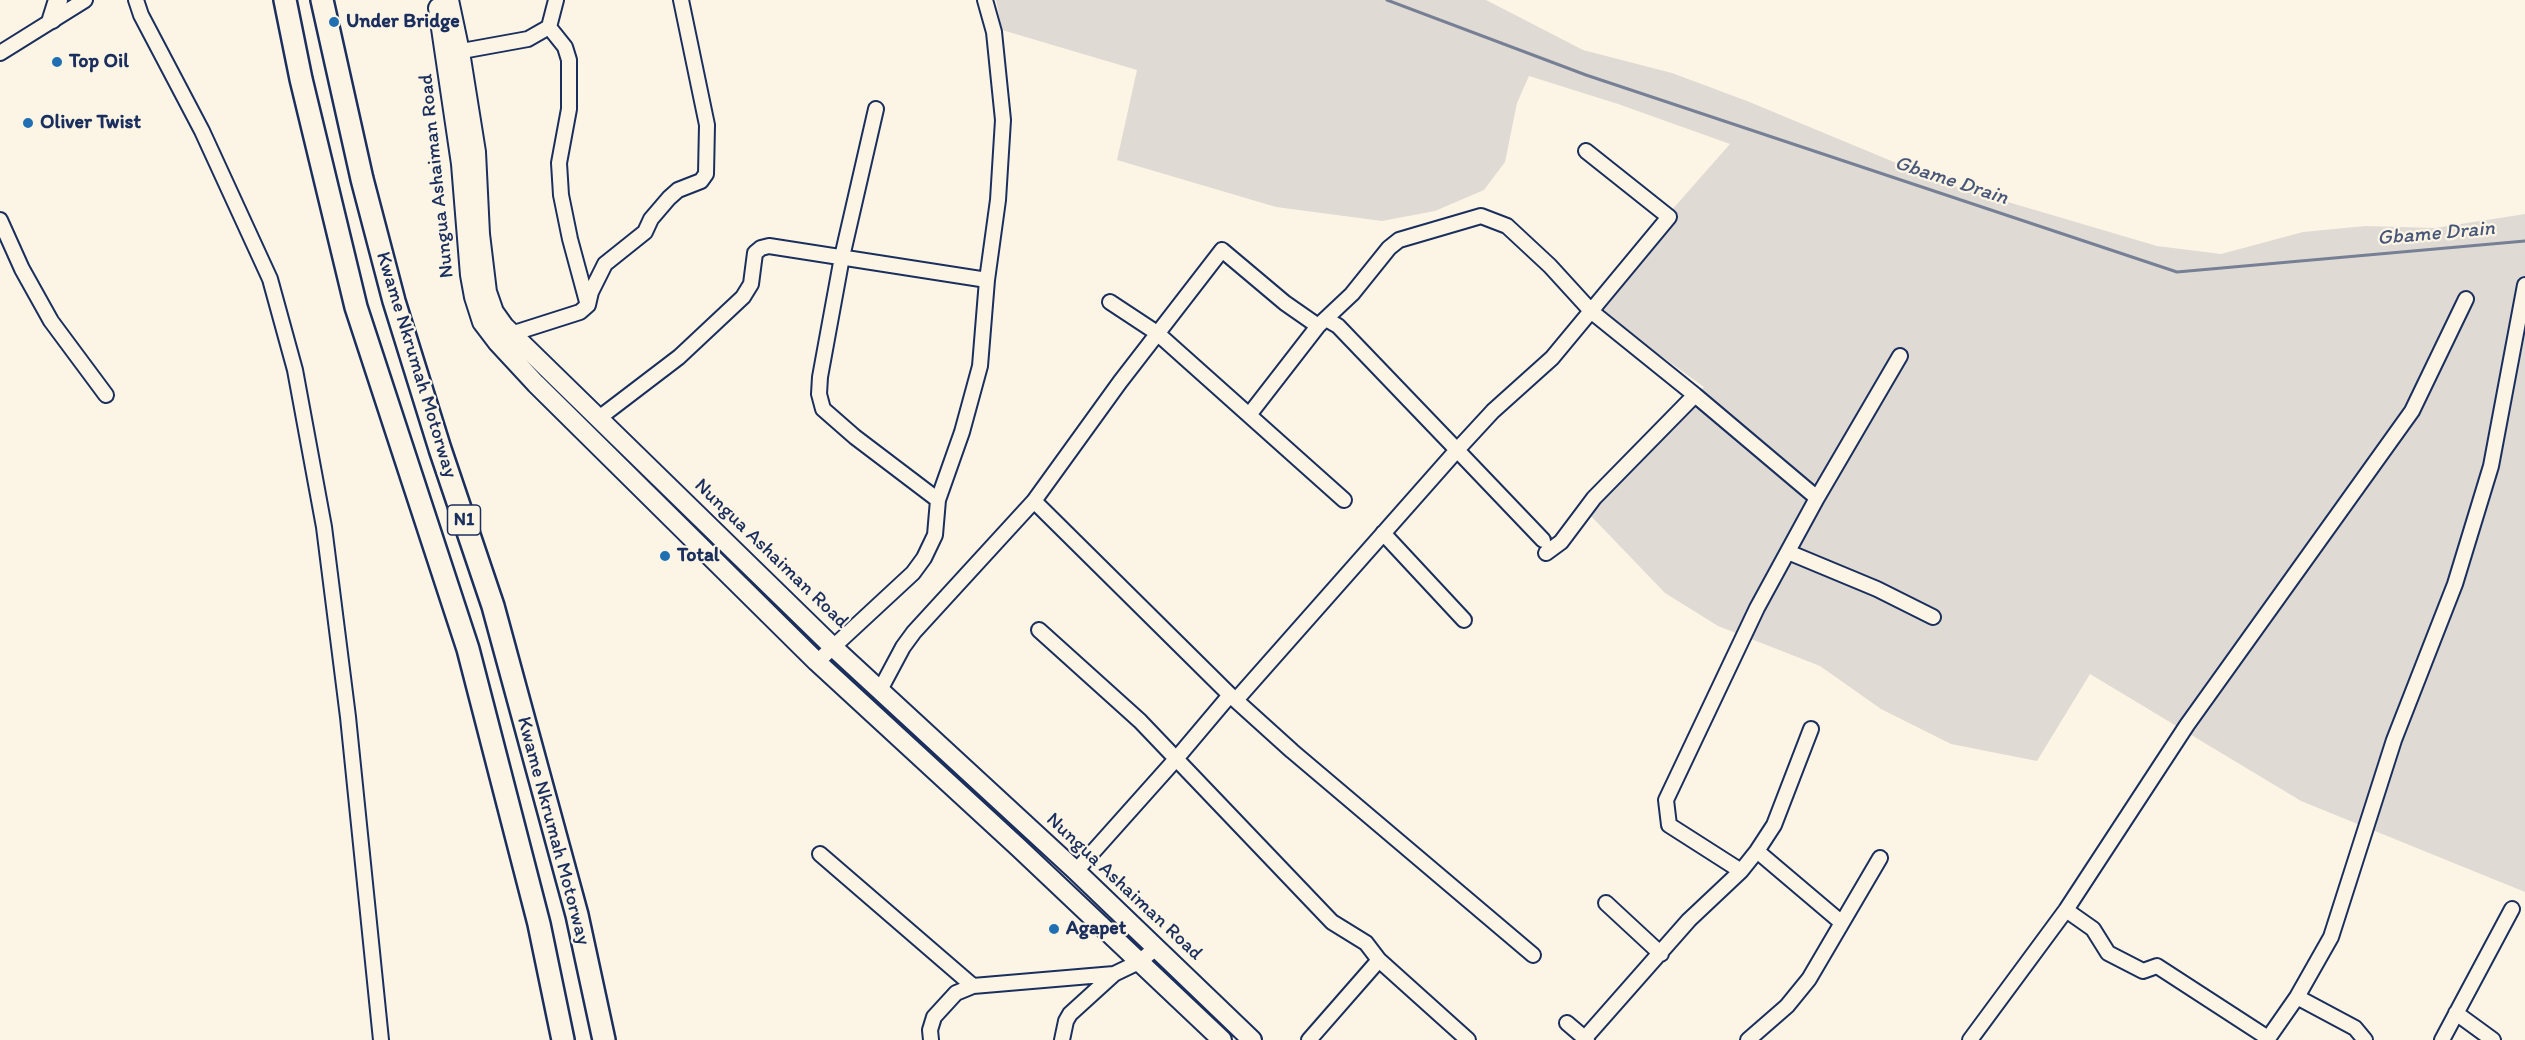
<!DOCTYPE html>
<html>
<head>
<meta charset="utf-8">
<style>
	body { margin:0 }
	canvas { display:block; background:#fcf5e5 }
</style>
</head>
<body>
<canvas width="2525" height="1040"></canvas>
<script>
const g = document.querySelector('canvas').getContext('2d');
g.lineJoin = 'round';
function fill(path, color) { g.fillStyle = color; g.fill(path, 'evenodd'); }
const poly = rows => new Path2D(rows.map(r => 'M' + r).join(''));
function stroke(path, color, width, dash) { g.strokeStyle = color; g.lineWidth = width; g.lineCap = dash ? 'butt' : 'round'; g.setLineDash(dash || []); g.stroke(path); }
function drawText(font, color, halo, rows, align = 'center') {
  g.font = font + ' Itim,sans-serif'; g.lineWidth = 4.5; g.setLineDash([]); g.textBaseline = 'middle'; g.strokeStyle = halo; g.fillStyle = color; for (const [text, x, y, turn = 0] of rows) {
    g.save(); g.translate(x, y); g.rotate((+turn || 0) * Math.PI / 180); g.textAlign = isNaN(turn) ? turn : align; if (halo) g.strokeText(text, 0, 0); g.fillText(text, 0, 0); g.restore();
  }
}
fill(poly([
	[996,0,1486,0,1583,50,1672,73,1747,101,1947,184,2157,246,2221,254,2303,232,2365,226,2435,228,2525,214,2525,892,2301,801,2090,674,2037,761,1951,744,1881,709,1820,666,1718,626,1665,593,1590,515,1704,387,1589,304,1730,144,1618,104,1529,76,1517,103,1505,162,1484,190,1435,211,1382,221,1276,207,1117,160,1137,70,1002,30]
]), '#dfdbd4');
stroke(poly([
	[1387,0,1586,75,2177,272,2525,241]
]), '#767f94', 3);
const minor = poly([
	[136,0,141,15,202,131,270,279,295,370,324,527,348,717,381,1040],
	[549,27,565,47,569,60,569,109,559,163,561,195,570,239,587,302],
	[0,53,85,0],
	[451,53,528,39,549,27,556,0],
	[876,109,842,257,820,377,819,394,823,409,855,437,938,500],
	[0,220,22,269,51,321,106,395],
	[1110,302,1157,333,1344,500],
	[1326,319,1338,326,1457,450,1493,411,1552,358,1669,217,1586,151],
	[511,334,580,312,588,305,591,292,605,264,645,232,651,219,669,198,678,190,701,181,706,174,707,125,681,0],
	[1695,395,1817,498,1757,608,1666,800,1669,825,1741,871],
	[1249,415,1318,326,1352,294,1389,248,1399,240,1481,216,1507,226,1550,266,1592,312,1695,395,1594,498,1561,542,1546,553],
	[599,418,679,357,743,297,751,284,755,253,761,248,769,246,987,280],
	[1817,498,1900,356],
	[1034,501,1120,382,1222,250,1285,303,1318,326],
	[1383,533,1464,620],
	[1788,552,1877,589,1933,617],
	[1039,630,1140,721,1332,922,1366,943,1379,960,1468,1040],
	[817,662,913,573,924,558,935,535,938,500,962,432,980,366,987,280,998,200,1003,120,994,32,985,0],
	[880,690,903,647,914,632,1034,501,1230,695,1292,751,1533,955],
	[1236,700,1457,450,1543,540],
	[1757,851,1842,923],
	[820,854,973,986],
	[1076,871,1176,759,1230,695],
	[1606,903,1661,954],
	[2066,910,2093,929,2108,953,2143,971,2157,966,2268,1038],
	[2297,997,2355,1028,2365,1040],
	[2456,1013,2493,1040],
	[1567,1023,1587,1040],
	[1585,1038,1689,920,1741,871,1757,851,1774,825,1811,729],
	[931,1040,930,1030,934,1017,956,993,973,986,1114,974],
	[1062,1040,1066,1021,1070,1014,1114,974,1139,962,1156,948],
	[1309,1040,1379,960],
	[1748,1040,1787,1006,1809,979,1880,858],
	[1970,1040,2066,910,2187,725,2412,411,2466,299],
	[2267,1040,2297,997,2331,937,2394,740,2455,584,2491,466,2525,285],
	[2442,1040,2512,909]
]);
const major = poly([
	[449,0,460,52,476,152,480,234,487,292,494,312,504,326,833,647,1076,871,1252,1040],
	[438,8,461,164,470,275,474,297,482,322,498,343,536,384,817,662,1019,848,1222,1040],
	[52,19,58,0]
]);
const highway = poly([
	[285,0,301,79,356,307,468,649,539,924,563,1040],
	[322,0,362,179,394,301,440,449,493,606,577,915,604,1040]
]);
stroke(minor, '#1b2f5e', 18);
stroke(major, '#1b2f5e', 22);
stroke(highway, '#1b2f5e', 26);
stroke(minor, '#fcf5e5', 14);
stroke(major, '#fcf5e5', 18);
stroke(highway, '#fcf5e5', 21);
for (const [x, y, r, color] of [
	[334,22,6,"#1f6fb2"],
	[57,62,6,"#1f6fb2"],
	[28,123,6,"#1f6fb2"],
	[665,556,6,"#1f6fb2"],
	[1054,929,6,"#1f6fb2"]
]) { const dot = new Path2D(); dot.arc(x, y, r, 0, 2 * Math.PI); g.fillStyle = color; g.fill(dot); stroke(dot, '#fcf5e5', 2); }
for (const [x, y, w] of [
	[464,520,33]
]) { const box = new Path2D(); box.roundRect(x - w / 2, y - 15, w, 30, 4.5); g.fillStyle = '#fcf5e5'; g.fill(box); stroke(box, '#1b2f5e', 1.5); }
drawText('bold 18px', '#1b2f5e', null, [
	["N1",464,520]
]);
drawText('bold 20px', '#1b2f5e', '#fcf5e5', [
	["Under Bridge",346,22],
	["Top Oil",69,62],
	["Oliver Twist",40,123],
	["Total",677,556],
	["Agapet",1066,929]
], 'left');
drawText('20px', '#1b2f5e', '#fcf5e5', [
	["Nungua Ashaiman Road",437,176,-96],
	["Kwame Nkrumah Motorway",416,365,73],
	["Nungua Ashaiman Road",771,554,44],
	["Kwame Nkrumah Motorway",553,831,75],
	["Nungua Ashaiman Road",1124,887,43]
]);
drawText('italic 21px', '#485779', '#fcf5e5', [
	["Gbame Drain",1951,181,18],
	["Gbame Drain",2436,234,-5]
]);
</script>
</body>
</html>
